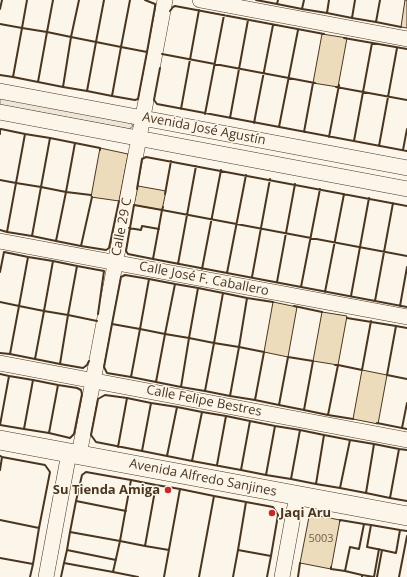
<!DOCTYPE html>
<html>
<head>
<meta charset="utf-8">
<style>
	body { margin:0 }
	canvas { display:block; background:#fbf6e9 }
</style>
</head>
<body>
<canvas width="407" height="577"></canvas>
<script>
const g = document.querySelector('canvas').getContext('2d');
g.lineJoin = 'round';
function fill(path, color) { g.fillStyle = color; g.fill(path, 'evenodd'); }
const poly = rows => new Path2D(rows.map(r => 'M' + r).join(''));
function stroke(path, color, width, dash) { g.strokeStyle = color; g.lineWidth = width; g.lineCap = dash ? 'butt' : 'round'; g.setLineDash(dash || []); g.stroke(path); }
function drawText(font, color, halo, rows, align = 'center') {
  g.font = font + ' "Open Sans",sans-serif'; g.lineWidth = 3; g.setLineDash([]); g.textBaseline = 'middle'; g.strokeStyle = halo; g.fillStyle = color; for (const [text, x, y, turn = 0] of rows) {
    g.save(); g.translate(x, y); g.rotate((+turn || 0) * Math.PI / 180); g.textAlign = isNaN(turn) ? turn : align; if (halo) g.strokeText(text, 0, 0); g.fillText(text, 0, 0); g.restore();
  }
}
const green = poly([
	[0,98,130,122,133,126,129,129,0,105,0,98]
]);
fill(green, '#ede6d9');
stroke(green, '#887966', 1);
const building = poly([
	[405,0,407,0,407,28,401,27,405,0],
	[322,34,347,38,338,87,313,83,322,34],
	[100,148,128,154,119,201,91,197,100,148],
	[138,186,166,191,162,210,134,205,138,186],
	[273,302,297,307,288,357,264,352,273,302],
	[322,312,347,316,338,365,313,361,322,312],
	[362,370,387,375,378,424,353,419,362,370],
	[314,515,340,520,331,569,300,563,309,517,314,515]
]);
fill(building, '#ecdcbc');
stroke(building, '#4a3520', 1);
const minor = poly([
	[200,0,407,39],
	[0,91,407,168],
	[0,112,407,189],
	[0,241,407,317],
	[0,363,407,440],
	[79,455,165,0],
	[46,577,69,453],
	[282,577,297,495]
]);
const tertiary = poly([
	[0,440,407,516]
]);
stroke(minor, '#4a3520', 16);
stroke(tertiary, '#4a3520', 20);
stroke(minor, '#fbf6e9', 15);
stroke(tertiary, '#fbf6e9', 19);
stroke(poly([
	[145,0,155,4,155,7,147,52],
	[256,0,277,4,278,0],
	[277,4,302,9,304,0],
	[0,9,2,0],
	[302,9,327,13,329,0],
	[170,11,173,7,175,6,324,34],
	[327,13,352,18,355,0],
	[352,18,376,22,380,0],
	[376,22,401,27],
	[0,24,22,28,13,77,0,75],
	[344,38,407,49],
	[162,54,315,83],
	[160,68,154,100,157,104,407,151],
	[13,77,38,82,47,32,22,28,27,0],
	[38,82,63,87,71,37,47,32,53,0],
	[63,87,87,91,96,42,71,37,79,0],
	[336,87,407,100],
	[87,91,112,96,121,47,96,42,104,0],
	[112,96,135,100,138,99,147,52,121,47,130,0],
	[181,109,199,10],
	[205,114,224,15],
	[230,118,248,20],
	[254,123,273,25],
	[279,127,298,30],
	[0,129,0,134],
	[304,132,313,83],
	[329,137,339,85],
	[354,141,372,43],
	[75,143,100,148,100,150],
	[379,146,397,48],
	[403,150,407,129],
	[0,180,16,183,25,134,1,129],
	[137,189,142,159,146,157,407,206],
	[165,194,171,161],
	[134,205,162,210,153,259,128,254,126,251,134,205],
	[163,207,162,210,407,256],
	[129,228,141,230,142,226,159,229],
	[0,230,7,232,16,183,41,187,50,138,25,134],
	[7,232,32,236,41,187,66,192,75,143,50,138],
	[32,236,56,241,66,192,91,195],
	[56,241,81,246,92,197],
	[81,246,106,250,109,248,119,201],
	[28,257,53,261],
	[153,259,407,307],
	[178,264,196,166],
	[77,266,53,261,44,311,68,315,60,364,83,368,87,365,89,361],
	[202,269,221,170],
	[0,272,4,252,28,257,19,306,0,302],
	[227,273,246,175],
	[252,277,270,179],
	[277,282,295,184],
	[175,284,198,288],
	[301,287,320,189],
	[325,292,344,194],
	[223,293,198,288,189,338,214,343,205,391,230,396],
	[351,296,369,198],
	[247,298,223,293,214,343,239,347,230,396,255,400],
	[375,301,393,203],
	[273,302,247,298,239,347,264,352,255,400,279,405],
	[294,306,322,312],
	[400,306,407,267],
	[347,318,396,326],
	[97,321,68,315,77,266,104,271,98,314],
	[112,324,121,277,125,275,149,279,140,329,131,377,107,373,104,367,112,324,140,329,165,334,175,284,149,279],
	[407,328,396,326,387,375,407,379],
	[0,353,10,354],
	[35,359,10,354,19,306,44,311,35,359,60,364],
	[335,365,338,365,328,415,353,419],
	[338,365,362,370,371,321],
	[0,374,9,376],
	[131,377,156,382,165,334,189,338,181,387,156,382],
	[181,387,205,391],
	[304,410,279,405,288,357,313,361,304,410,328,415],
	[202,412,226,416],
	[377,423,407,429],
	[402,428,407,403],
	[24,429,0,425,9,376,33,380],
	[49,433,24,429,33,380,58,385,77,388,81,390,82,394,74,434,70,438,49,433,58,385],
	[118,447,127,398,105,395,98,399,91,435,96,442,142,451,151,403,127,398],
	[399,449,407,450],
	[142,451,167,456,177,407,151,403],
	[0,456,2,457,0,470],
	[167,456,192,461,202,412,177,407],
	[192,461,241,470,250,421,226,416,217,465],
	[241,470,266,475,275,426,250,421],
	[266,475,291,479,300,430,275,426],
	[291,479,316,484,324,435,300,430],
	[316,484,340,488,350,440,324,435],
	[340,488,366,493,374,444,350,440],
	[366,493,390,498,399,449,374,444],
	[390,498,407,501],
	[76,501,70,532,120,541,113,572,138,577],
	[126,511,76,501,82,475,86,472,131,480],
	[0,520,39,528,50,472,45,465,2,457],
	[340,521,340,520,364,524],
	[70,532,67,550,116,560],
	[145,546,120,541,131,480,156,485],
	[67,550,64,563,113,572],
	[169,550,145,546,156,485,180,489],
	[238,550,246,502,273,507,278,515,271,556],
	[382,550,367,547,371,525,400,530],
	[0,558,33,564,39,528],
	[331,567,331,569,345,571],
	[362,575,345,571,350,547,359,549,364,524,371,525],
	[30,577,33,564],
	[61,577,64,563],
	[164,577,180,489,214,496],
	[199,577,214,496,246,502],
	[233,577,238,550,271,556,267,577],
	[298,577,300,563],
	[362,577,362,575,374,577,379,549],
	[377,577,382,550,396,553,400,530,407,531],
	[399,577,407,536]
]), '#4a3520', 2);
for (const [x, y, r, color] of [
	[168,490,4,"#c62828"],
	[272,513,4,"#c62828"]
]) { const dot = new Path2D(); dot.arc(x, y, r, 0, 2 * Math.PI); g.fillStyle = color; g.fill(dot); stroke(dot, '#fbf6e9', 1.5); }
drawText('11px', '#725f47', null, [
	["5003",321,539]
]);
drawText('13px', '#4a3520', '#fbf6e9', [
	["Avenida José Agustín",204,129,11],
	["Calle 29 C",122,227,-79],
	["Calle José F. Caballero",204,279,11],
	["Calle Felipe Bestres",204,401,11],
	["Avenida Alfredo Sanjines",203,478,11]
]);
drawText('bold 13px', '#4a3520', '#fbf6e9', [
	["Su Tienda Amiga",160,490],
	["Jaqi Aru",280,513,"left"]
], 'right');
</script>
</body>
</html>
